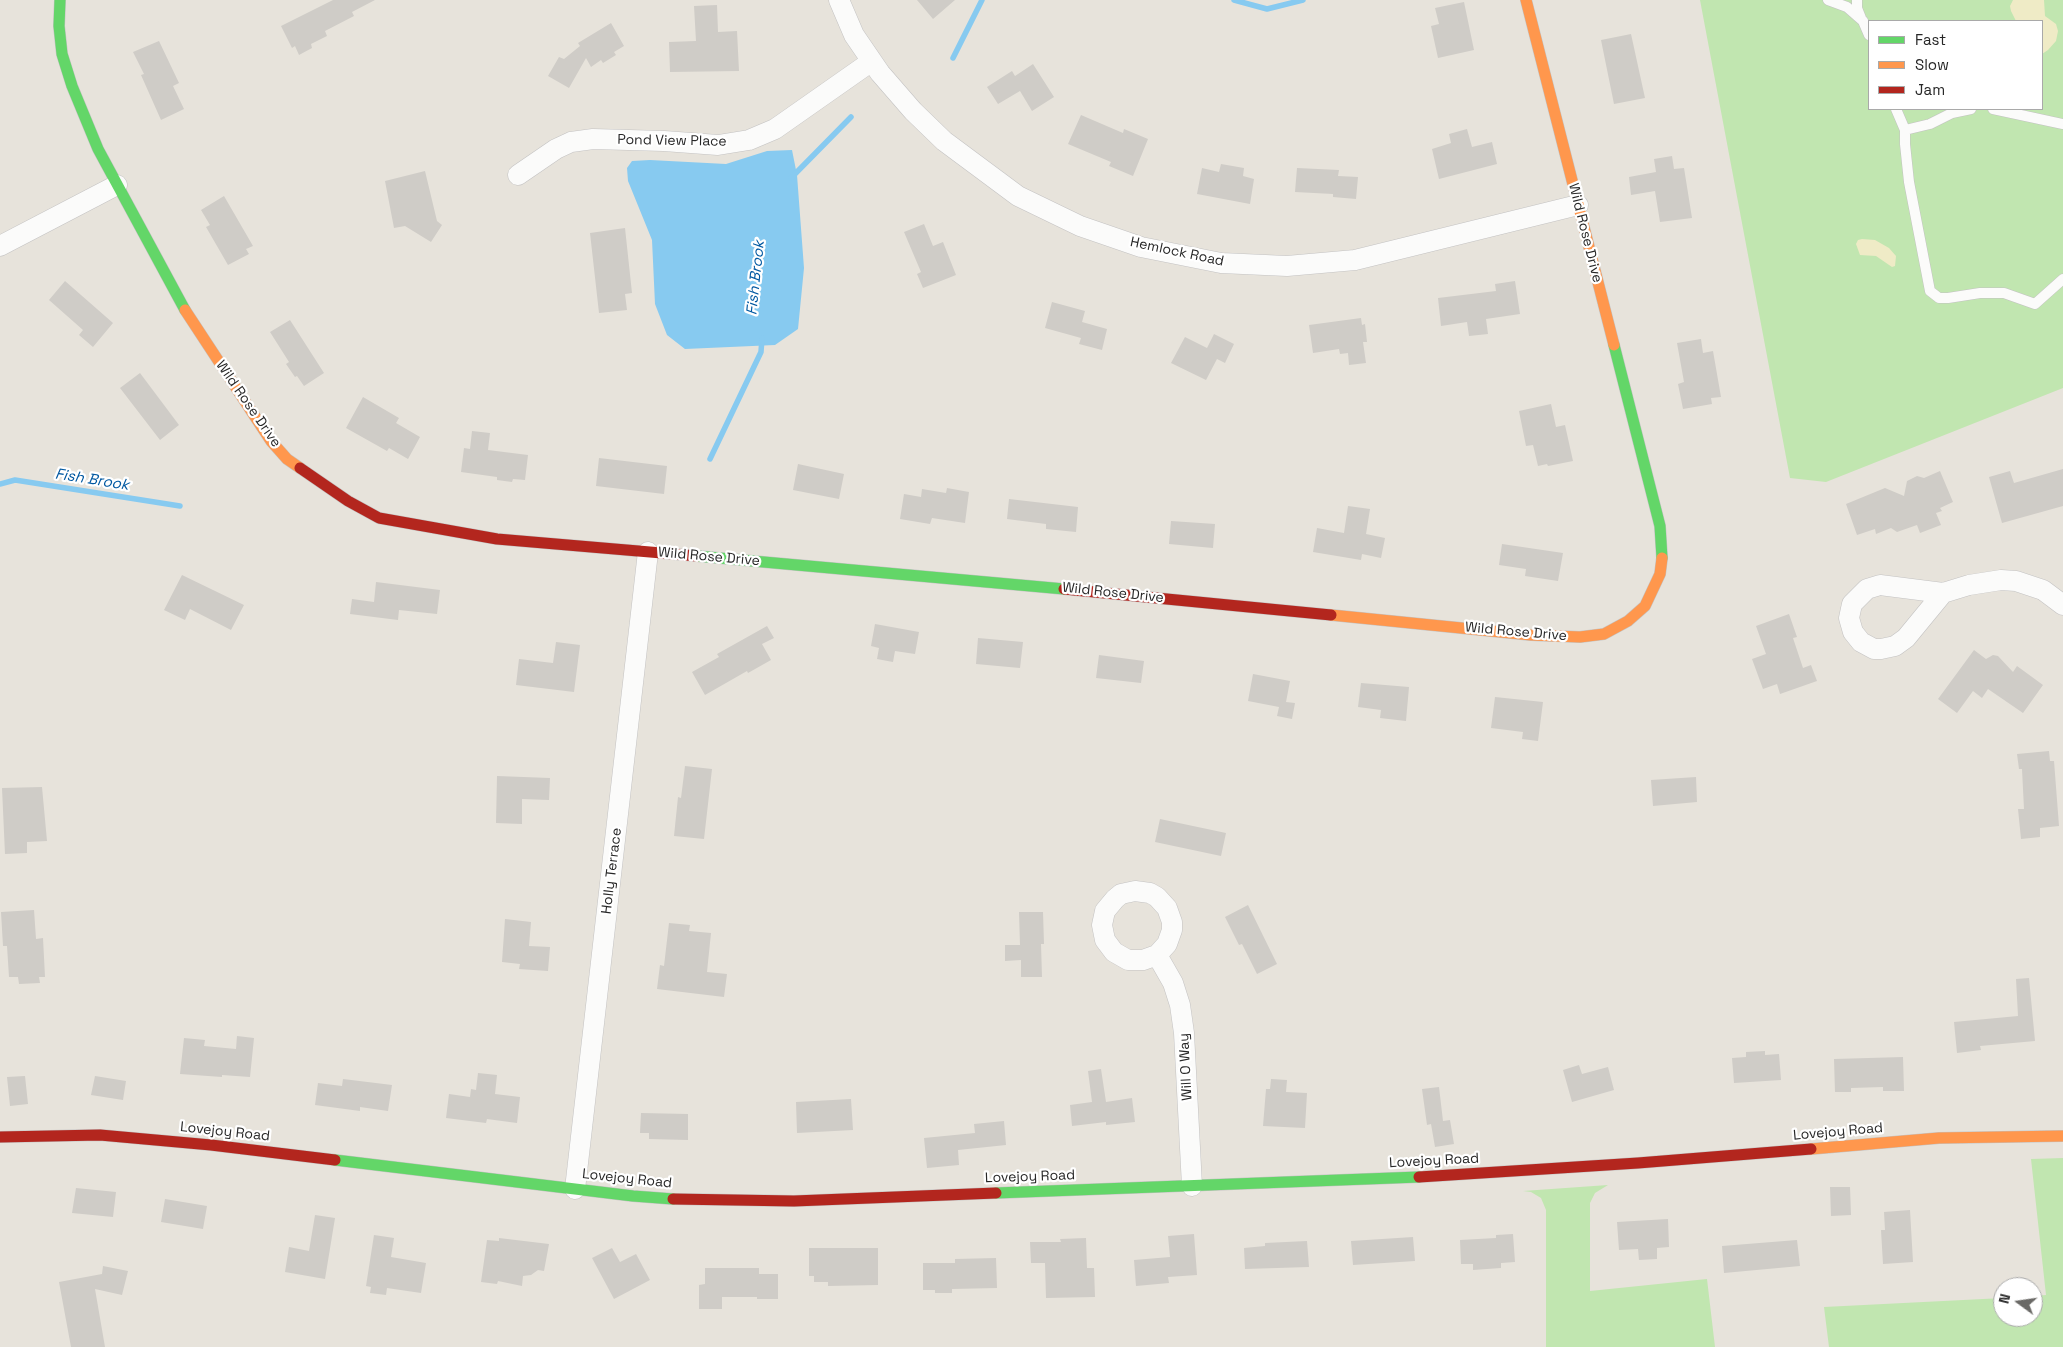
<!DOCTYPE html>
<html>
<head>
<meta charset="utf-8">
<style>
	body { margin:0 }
	#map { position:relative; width:2063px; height:1347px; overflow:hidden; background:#e7e3db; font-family:"Space Grotesk",sans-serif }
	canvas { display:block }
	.legend { position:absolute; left:1868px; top:20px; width:175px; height:90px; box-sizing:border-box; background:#fff; border:1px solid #a9a9a9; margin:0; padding:6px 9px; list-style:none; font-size:15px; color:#272727 }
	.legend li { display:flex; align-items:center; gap:10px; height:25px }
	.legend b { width:25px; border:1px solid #a9a9a9 }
	.north { position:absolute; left:1993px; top:1277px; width:50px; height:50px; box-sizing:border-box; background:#fff; border:1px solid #a9a9a9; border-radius:50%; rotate:284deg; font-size:14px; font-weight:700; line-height:20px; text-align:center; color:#272727 }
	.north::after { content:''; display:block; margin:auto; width:18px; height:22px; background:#6a6966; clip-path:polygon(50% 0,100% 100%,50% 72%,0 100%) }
</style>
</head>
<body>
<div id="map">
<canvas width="2063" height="1347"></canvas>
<ul class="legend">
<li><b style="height:6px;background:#63d668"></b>Fast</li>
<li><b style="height:6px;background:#ff974d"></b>Slow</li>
<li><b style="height:6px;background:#b3261e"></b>Jam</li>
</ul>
<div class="north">N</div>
</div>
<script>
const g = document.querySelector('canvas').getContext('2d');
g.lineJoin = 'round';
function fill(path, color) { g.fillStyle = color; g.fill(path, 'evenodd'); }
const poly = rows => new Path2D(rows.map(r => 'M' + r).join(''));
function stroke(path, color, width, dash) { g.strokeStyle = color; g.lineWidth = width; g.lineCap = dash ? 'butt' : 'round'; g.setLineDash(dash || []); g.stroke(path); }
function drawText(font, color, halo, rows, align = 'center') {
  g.font = font + ' "Space Grotesk",sans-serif'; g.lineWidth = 4.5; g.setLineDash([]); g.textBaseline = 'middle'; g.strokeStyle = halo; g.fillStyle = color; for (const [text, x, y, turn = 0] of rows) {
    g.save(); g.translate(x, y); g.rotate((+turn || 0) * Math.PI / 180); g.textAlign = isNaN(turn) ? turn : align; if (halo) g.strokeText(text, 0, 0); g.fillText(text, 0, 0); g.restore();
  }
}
fill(poly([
	[1700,0,2063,0,2063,388,1826,482,1790,478],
	[1869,21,2042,21,2042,109,1869,109],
	[2063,1158,2063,1347,1829,1347,1824,1307,2003,1298,2003,1317,2033,1317,2033,1296,2046,1295,2031,1159],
	[1608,1185,1595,1193,1590,1203,1590,1291,1707,1279,1715,1347,1546,1347,1546,1210,1541,1198,1531,1192,1523,1191]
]), '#c1e6b0');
fill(poly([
	[2013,0,2044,0,2045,16,2056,24,2058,31,2056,41,2048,50,2042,54,2042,21,2016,21,2011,11,2010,6],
	[1862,239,1875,240,1889,248,1896,256,1895,266,1892,267,1876,256,1860,255,1856,244,1858,240]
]), '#efebc6');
fill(poly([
	[792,150,797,175,804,268,798,329,775,345,685,349,667,335,655,304,652,240,628,181,627,168,632,161,650,160,726,164,767,151]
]), '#87caf0');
stroke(poly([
	[1234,0,1267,9,1303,0],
	[953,58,982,0],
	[791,178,851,117],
	[710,459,761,352,762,338],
	[0,484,15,480,180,506]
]), '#87caf0', 5.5);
fill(poly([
	[333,0,375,0,352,12,354,16,325,31,327,36,311,44,312,48,299,55,295,46,292,48,281,26],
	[917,0,955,0,933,19],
	[1464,2,1474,50,1438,58,1431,26,1439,24,1435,8],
	[717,5,718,32,737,31,739,71,670,72,669,42,696,41,694,6],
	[611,23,624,46,614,52,616,55,603,63,601,60,591,67,586,58,569,88,548,76,559,57,564,59,580,46,578,43],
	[1631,34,1645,98,1614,104,1601,40],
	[159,41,179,83,173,86,184,109,161,120,141,75,144,74,133,52],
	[1033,64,1054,97,1032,111,1020,91,998,104,987,87,1012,71,1015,76],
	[1081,115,1123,133,1124,129,1148,139,1133,176,1109,166,1111,162,1068,144],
	[1467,129,1472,147,1492,142,1497,164,1439,179,1432,149,1451,143,1449,134],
	[1672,156,1674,169,1684,168,1692,218,1660,222,1655,191,1631,195,1629,177,1656,172,1654,159],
	[1221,164,1244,168,1243,176,1254,179,1250,204,1197,194,1202,168,1219,172],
	[1297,168,1339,170,1338,176,1358,177,1356,199,1333,197,1333,194,1295,192],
	[425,171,437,221,442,225,431,242,405,226,394,228,385,181],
	[224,196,253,246,246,249,249,254,228,265,206,227,210,225,201,210],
	[924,224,933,246,943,242,956,275,923,288,917,274,921,272,904,232],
	[625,228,632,293,625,294,627,310,599,313,590,233],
	[65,281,113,323,93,347,79,335,83,330,49,300],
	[1515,281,1520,314,1486,319,1488,334,1469,336,1467,322,1441,326,1438,298,1496,291,1495,284],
	[1052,302,1085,311,1082,322,1107,329,1102,350,1079,344,1081,338,1045,328],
	[1361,318,1362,325,1365,324,1367,342,1363,342,1366,363,1349,365,1348,353,1340,354,1339,349,1313,353,1309,325],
	[290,320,324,373,304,386,297,376,295,377,286,364,289,362,270,332],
	[1214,334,1234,344,1225,363,1217,359,1206,380,1171,363,1185,337,1207,348],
	[1701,339,1703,353,1713,351,1721,397,1711,398,1712,404,1683,409,1678,384,1684,382,1677,343],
	[140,373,179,425,160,440,120,388],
	[363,397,399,418,396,423,420,437,408,459,389,448,387,451,346,428],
	[1551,404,1556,427,1565,425,1573,461,1548,466,1547,464,1538,466,1533,445,1526,446,1519,411],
	[472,431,490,433,488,450,528,455,525,480,513,479,512,482,497,480,497,477,461,472,464,448,470,449],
	[599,458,667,466,664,494,596,486],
	[798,464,844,474,839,499,793,490],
	[2063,469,2063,506,2002,523,1989,477,2010,471,2014,483],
	[1940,471,1953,502,1940,508,1942,511,1936,513,1941,525,1920,533,1917,525,1897,532,1891,528,1876,534,1875,529,1857,535,1846,504,1885,488,1904,496,1907,481,1917,476,1924,478],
	[947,488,969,492,965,523,932,518,930,524,900,519,904,494,921,497,922,489,946,493],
	[1009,499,1078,507,1076,532,1046,529,1046,524,1007,519],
	[1348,506,1370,509,1366,534,1385,538,1381,558,1362,554,1361,560,1313,552,1317,528,1344,533],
	[1171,521,1215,524,1213,548,1169,544],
	[1502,544,1563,553,1558,581,1525,576,1526,569,1499,565],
	[182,575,244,605,231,630,190,609,185,620,164,610],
	[376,582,440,590,437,614,399,610,398,620,350,614,352,599,374,602],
	[1789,614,1797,637,1793,638,1803,668,1811,665,1817,681,1780,694,1777,684,1763,689,1752,659,1766,654,1756,626],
	[875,624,919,632,915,654,895,651,893,662,877,659,879,648,871,646],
	[767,626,774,638,762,644,771,660,748,673,747,671,705,695,692,672,719,657,717,654],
	[978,638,1023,642,1020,668,976,664],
	[556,642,580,645,574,692,516,685,519,659,553,663],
	[1974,650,1986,659,1993,655,1998,656,2013,672,2017,666,2043,685,2023,713,1988,689,1982,698,1973,691,1957,713,1938,699],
	[1099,655,1144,661,1141,683,1096,678],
	[1253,674,1290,681,1286,702,1295,703,1292,719,1277,716,1279,707,1248,701],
	[1361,683,1409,687,1406,721,1380,718,1381,710,1358,707],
	[1495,697,1543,702,1538,741,1522,739,1523,732,1491,728],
	[2049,751,2050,761,2054,761,2059,826,2040,828,2040,837,2021,839,2018,809,2024,809,2022,769,2019,769,2017,754],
	[685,766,712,769,704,839,674,836,678,797,681,798],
	[497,776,550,778,549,800,522,799,522,824,496,823],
	[1696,777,1697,802,1653,806,1651,780],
	[42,787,47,841,27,842,27,853,5,854,2,788],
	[1160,819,1226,833,1221,856,1155,842],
	[1248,905,1277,964,1257,974,1242,944,1239,945,1225,917],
	[34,910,36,939,43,938,45,977,39,977,40,983,19,984,18,977,9,977,7,946,3,946,1,912],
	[1019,912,1043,912,1044,944,1041,944,1042,977,1021,977,1021,960,1005,961,1005,945,1020,945],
	[505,919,531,922,529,946,550,947,548,971,519,969,520,964,502,962],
	[669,923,690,925,689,931,711,933,707,972,727,974,724,997,657,989,660,965,664,966],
	[2029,978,2035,1041,1980,1046,1981,1050,1957,1053,1954,1022,2018,1016,2016,979],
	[237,1036,254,1038,250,1077,222,1075,222,1077,180,1074,184,1038,205,1040,204,1046,236,1049],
	[1765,1051,1765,1055,1779,1054,1781,1080,1734,1083,1732,1058,1746,1057,1746,1052],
	[1903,1057,1904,1091,1883,1091,1883,1087,1851,1088,1851,1092,1835,1092,1834,1059],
	[1579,1065,1582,1074,1608,1067,1614,1090,1572,1102,1563,1070],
	[1101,1069,1106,1102,1132,1098,1135,1122,1106,1125,1106,1122,1072,1126,1070,1105,1092,1102,1088,1071],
	[478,1073,497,1075,495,1094,520,1097,517,1123,487,1119,486,1123,446,1118,449,1094,470,1097,471,1089,476,1090],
	[25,1076,28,1104,10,1106,7,1077],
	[95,1076,126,1081,123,1100,91,1095],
	[343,1079,392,1085,388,1111,360,1107,360,1111,315,1105,318,1083,342,1086],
	[1271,1079,1287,1080,1286,1092,1307,1093,1305,1128,1263,1126,1266,1089,1270,1089],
	[1439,1087,1443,1121,1450,1120,1454,1144,1435,1147,1431,1124,1427,1125,1422,1089],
	[851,1099,853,1130,797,1133,796,1102],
	[641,1113,688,1114,688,1140,649,1139,649,1133,640,1133],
	[1004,1121,1006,1145,958,1150,959,1165,927,1168,924,1138,975,1133,974,1124],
	[1830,1187,1850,1187,1851,1215,1831,1216],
	[76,1188,116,1192,113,1217,72,1213],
	[165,1199,207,1206,203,1229,161,1222],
	[1910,1210,1913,1262,1883,1264,1881,1230,1885,1230,1884,1212],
	[315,1215,335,1218,325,1279,285,1272,289,1247,309,1251],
	[1668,1219,1669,1247,1657,1248,1657,1259,1639,1260,1638,1249,1619,1250,1617,1222],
	[1194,1234,1197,1275,1168,1277,1169,1283,1136,1286,1134,1260,1170,1257,1168,1236],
	[1513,1234,1515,1262,1501,1263,1501,1268,1473,1270,1473,1264,1461,1264,1460,1240,1496,1238,1496,1235],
	[374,1235,394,1238,391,1257,426,1263,421,1293,387,1288,386,1295,370,1293,371,1287,366,1286],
	[1413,1237,1415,1261,1353,1265,1351,1241],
	[499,1238,549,1244,544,1271,538,1270,531,1275,523,1276,522,1286,498,1281,497,1284,481,1282,487,1240,499,1241],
	[1086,1238,1087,1268,1094,1268,1095,1297,1046,1298,1045,1263,1031,1263,1030,1242,1061,1242,1060,1239],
	[1797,1240,1800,1266,1724,1273,1722,1246],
	[1307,1241,1309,1267,1245,1269,1244,1248,1265,1246,1265,1243],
	[612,1248,620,1262,636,1254,650,1280,614,1299,592,1258],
	[809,1248,878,1248,878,1285,828,1286,828,1282,814,1282,814,1276,809,1276],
	[996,1258,997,1288,952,1289,952,1293,935,1293,935,1290,923,1290,923,1263,955,1263,955,1259],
	[103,1266,128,1271,122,1295,95,1289,105,1347,71,1347,59,1282,102,1274],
	[705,1268,759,1268,759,1274,778,1274,778,1299,757,1299,757,1297,722,1297,722,1309,699,1309,699,1285,705,1284]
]), '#cfccc7');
const lane = poly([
	[1828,0,1847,7,1863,21,1869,35],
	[1857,0,1857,8,1861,18],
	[1896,109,1905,130,1905,144,1909,182,1930,291,1939,298,1948,298,1980,293,2004,293,2035,304,2063,279],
	[1993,109,2063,124],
	[1905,130,1930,124,1952,113,1971,109]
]);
const street = poly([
	[839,0,854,35,880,73,913,111,944,141,1018,196,1080,226,1141,247,1221,263,1287,266,1355,260,1578,205],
	[518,175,556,149,571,142,593,139,664,141,718,145,749,140,775,129,872,61],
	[0,246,117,185],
	[1943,593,1906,638,1895,646,1881,649,1874,649,1861,642,1853,632,1849,618,1852,604,1867,589,1880,585,1943,593,1969,585,2001,580,2016,581,2043,590,2063,605],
	[1157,955,1167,944,1172,930,1172,922,1167,908,1157,897,1150,893,1135,891,1121,894,1115,899,1105,911,1102,925,1105,940,1114,952,1128,960,1143,960,1157,955,1173,983,1180,1005,1184,1033,1192,1186],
	[575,1189,648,552]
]);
const fast = poly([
	[60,0,59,26,62,54,72,86,98,149,185,310],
	[1614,345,1660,526,1662,558],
	[697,556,1064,589],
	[335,1160,633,1196,673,1199],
	[996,1193,1419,1177]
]);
const slow = poly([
	[1526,0,1614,345],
	[185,310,271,441,287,459,300,468],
	[1331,615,1531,635,1580,637,1604,634,1628,621,1645,606,1660,574,1662,558],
	[1811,1149,1939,1138,2063,1136]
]);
const jam = poly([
	[300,468,348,501,379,518,497,539,697,556],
	[1064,589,1331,615],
	[0,1137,100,1135,211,1145,335,1160],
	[1419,1177,1638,1163,1811,1149],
	[673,1199,794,1201,996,1193]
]);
stroke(lane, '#c3c2c2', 11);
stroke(street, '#c3c2c2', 21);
stroke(fast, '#c3c2c2', 12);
stroke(slow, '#c3c2c2', 12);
stroke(jam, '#c3c2c2', 12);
stroke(lane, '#fbfbfa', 10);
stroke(street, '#fbfbfa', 20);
stroke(fast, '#63d668', 11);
stroke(slow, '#ff974d', 11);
stroke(jam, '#b3261e', 11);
drawText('14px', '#272727', '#fff', [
	["Pond View Place",672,141,1],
	["Wild Rose Drive",1585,233,76],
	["Hemlock Road",1177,252,12],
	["Wild Rose Drive",248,404,55],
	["Wild Rose Drive",709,557,5],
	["Wild Rose Drive",1113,593,6],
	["Wild Rose Drive",1516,632,5],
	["Holly Terrace",612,871,-83],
	["Will O Way",1186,1067,-93],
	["Lovejoy Road",225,1132,6],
	["Lovejoy Road",1838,1132,-5],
	["Lovejoy Road",1434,1161,-3],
	["Lovejoy Road",1030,1177,-2],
	["Lovejoy Road",627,1179,6]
]);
drawText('italic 15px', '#0158a1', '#fff', [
	["Fish Brook",756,278,-84],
	["Fish Brook",92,480,9]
]);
</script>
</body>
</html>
